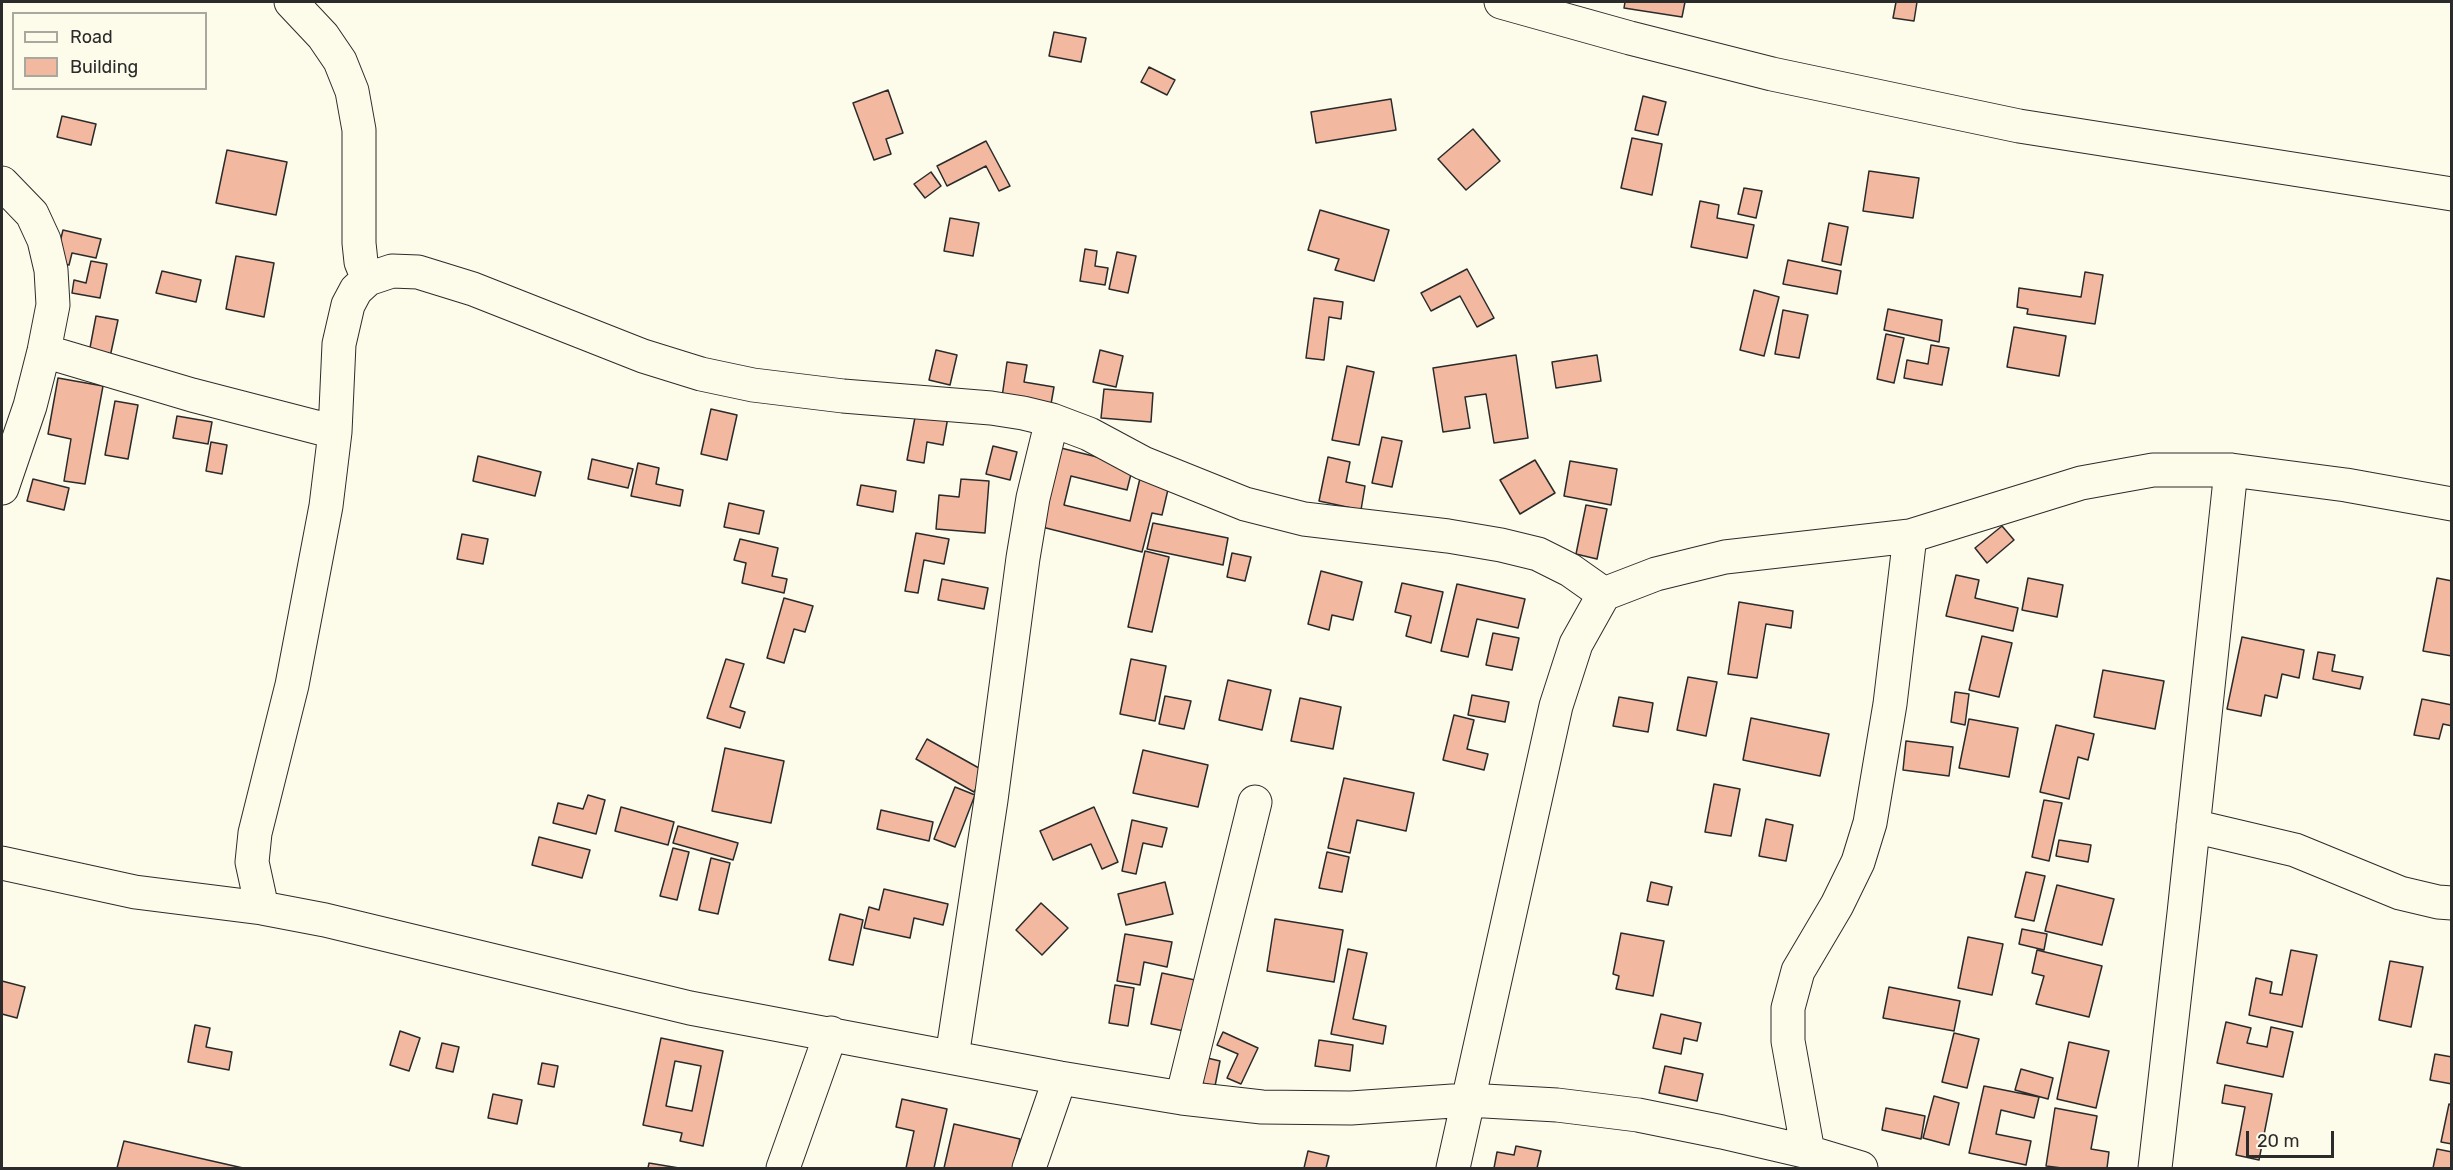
<!DOCTYPE html>
<html>
<head>
<meta charset="utf-8">
<style>
	body { margin:0 }
	#map { position:relative; width:2453px; height:1170px; overflow:hidden; background:#fdfbea; font-family:Rubik,sans-serif }
	canvas { display:block }
	.frame { position:absolute; inset:0; border:3px solid #2b2b2b; pointer-events:none }
	.legend { position:absolute; left:12px; top:12px; width:195px; height:78px; box-sizing:border-box; background:#fdfbea; border:2px solid #a9a89e; margin:0; padding:8px 10px; list-style:none; font-size:18px; color:#2b2b2b }
	.legend li { display:flex; align-items:center; gap:12px; height:30px }
	.legend b { width:30px; border:2px solid #a9a89e }
	.scale { position:absolute; left:2246px; top:1131px; width:88px; height:27px; box-sizing:border-box; border:3px solid #2b2b2b; border-top:0; padding-left:8px; font-size:18px; line-height:21px; white-space:nowrap; color:#2b2b2b; -webkit-text-stroke:4px #fdfbea; paint-order:stroke }
</style>
</head>
<body>
<div id="map">
<canvas width="2453" height="1170"></canvas>
<div class="frame"></div>
<ul class="legend">
<li><b style="height:8px;background:#fdfbea"></b>Road</li>
<li><b style="height:16px;background:#f2b8a0"></b>Building</li>
</ul>
<div class="scale">20 m</div>
</div>
<script>
const g = document.querySelector('canvas').getContext('2d');
g.lineJoin = 'round';
function fill(path, color) { g.fillStyle = color; g.fill(path, 'evenodd'); }
const poly = rows => new Path2D(rows.map(r => 'M' + r).join(''));
function stroke(path, color, width, dash) { g.strokeStyle = color; g.lineWidth = width; g.lineCap = dash ? 'butt' : 'round'; g.setLineDash(dash || []); g.stroke(path); }
const building = poly([
	[1625,2,1685,2,1682,17,1624,8,1625,2],
	[1896,2,1917,2,1914,21,1893,18,1896,2],
	[1054,32,1086,38,1081,62,1049,56,1054,32],
	[1149,67,1175,80,1167,95,1141,82,1149,67],
	[888,90,903,133,886,139,891,154,874,160,853,103,888,90],
	[1643,96,1666,102,1658,135,1635,130,1643,96],
	[1391,99,1396,130,1316,143,1311,112,1391,99],
	[62,116,96,124,91,145,57,137,62,116],
	[1473,129,1500,161,1466,190,1438,159,1473,129],
	[1632,138,1662,144,1652,195,1621,188,1632,138],
	[986,141,1010,186,999,191,986,166,947,186,937,166,986,141],
	[227,150,287,162,276,215,216,203,227,150],
	[1869,171,1919,178,1913,218,1863,211,1869,171],
	[931,172,941,186,925,198,914,184,931,172],
	[1744,188,1762,191,1756,218,1738,214,1744,188],
	[1700,201,1719,205,1717,218,1754,225,1747,258,1691,247,1700,201],
	[1320,210,1389,230,1374,281,1335,270,1339,259,1308,250,1320,210],
	[950,218,979,223,973,256,944,251,950,218],
	[1829,223,1848,227,1841,265,1822,261,1829,223],
	[63,230,101,239,96,258,72,253,69,265,55,262,63,230],
	[1085,249,1097,251,1095,266,1108,268,1105,285,1080,281,1085,249],
	[1117,252,1136,256,1128,293,1109,289,1117,252],
	[236,256,274,263,264,317,226,309,236,256],
	[1788,260,1841,271,1837,294,1783,284,1788,260],
	[91,261,107,264,100,298,72,293,74,280,86,283,91,261],
	[1467,269,1494,318,1477,327,1460,296,1431,311,1421,293,1467,269],
	[162,271,201,280,196,302,156,293,162,271],
	[2085,272,2103,275,2095,324,2027,314,2028,309,2017,307,2019,288,2081,297,2085,272],
	[1754,290,1779,297,1764,356,1740,350,1754,290],
	[1314,298,1343,302,1341,319,1329,317,1324,360,1306,358,1314,298],
	[1888,309,1942,320,1939,342,1884,330,1888,309],
	[1783,310,1808,315,1799,358,1775,354,1783,310],
	[96,316,118,320,110,357,89,353,96,316],
	[2014,327,2066,336,2059,376,2007,367,2014,327],
	[1886,334,1904,338,1894,383,1877,379,1886,334],
	[1931,345,1949,348,1942,385,1904,378,1907,360,1928,364,1931,345],
	[936,350,957,355,950,385,929,380,936,350],
	[1100,350,1123,356,1116,387,1093,382,1100,350],
	[1516,355,1528,438,1494,443,1486,394,1465,397,1470,428,1443,432,1433,368,1516,355],
	[1597,355,1601,381,1556,388,1552,362,1597,355],
	[1007,362,1027,365,1024,382,1054,387,1051,404,1002,397,1007,362],
	[1347,366,1374,372,1359,445,1332,440,1347,366],
	[58,378,103,386,85,484,64,481,71,439,48,434,58,378],
	[1104,389,1153,393,1151,422,1101,418,1104,389],
	[115,401,138,405,128,459,105,455,115,401],
	[711,409,737,415,727,460,701,454,711,409],
	[916,412,948,417,943,445,927,442,924,463,907,460,916,412],
	[177,416,212,422,208,444,173,438,177,416],
	[1382,437,1402,441,1392,487,1372,483,1382,437],
	[211,442,227,445,222,474,206,471,211,442],
	[993,446,1017,452,1010,480,986,474,993,446],
	[1053,446,1133,466,1127,490,1071,476,1064,505,1130,521,1141,474,1170,481,1162,515,1152,513,1142,552,1034,525,1053,446],
	[478,456,541,472,535,496,473,481,478,456],
	[1328,457,1350,462,1346,482,1365,486,1361,510,1319,501,1328,457],
	[592,459,633,469,628,488,588,479,592,459],
	[1535,460,1555,493,1520,514,1500,480,1535,460],
	[1570,461,1617,469,1611,505,1564,496,1570,461],
	[638,463,659,468,656,484,683,490,680,506,631,496,638,463],
	[33,479,69,488,64,510,27,501,33,479],
	[961,479,989,481,985,533,936,529,939,495,959,497,961,479],
	[861,485,896,491,893,512,857,505,861,485],
	[729,503,764,511,759,534,724,527,729,503],
	[1586,505,1607,509,1597,559,1576,554,1586,505],
	[1153,523,1228,538,1223,565,1147,549,1153,523],
	[2002,526,2014,540,1987,563,1975,548,2002,526],
	[916,533,949,539,944,564,924,560,918,593,905,591,916,533],
	[462,534,488,539,483,564,457,559,462,534],
	[740,539,778,548,772,576,787,579,784,593,742,583,746,563,734,560,740,539],
	[1145,551,1169,557,1152,632,1128,627,1145,551],
	[1232,553,1251,557,1245,581,1227,577,1232,553],
	[1321,571,1362,582,1353,620,1332,615,1329,630,1308,624,1321,571],
	[1956,575,1979,580,1975,598,2018,608,2013,631,1946,616,1956,575],
	[2028,578,2063,585,2057,617,2022,610,2028,578],
	[2437,578,2452,581,2452,656,2423,651,2437,578],
	[942,579,988,588,984,609,938,600,942,579],
	[1402,583,1443,592,1431,643,1406,636,1411,616,1395,612,1402,583],
	[1457,584,1525,599,1518,628,1477,619,1468,657,1441,651,1457,584],
	[784,598,813,606,805,632,794,629,784,663,767,658,784,598],
	[1739,602,1793,611,1791,628,1766,624,1757,678,1728,674,1739,602],
	[1493,633,1519,638,1512,670,1486,665,1493,633],
	[1982,636,2012,643,1999,697,1969,690,1982,636],
	[2242,637,2304,650,2299,678,2282,674,2277,698,2265,695,2261,716,2227,709,2242,637],
	[2318,652,2335,655,2332,671,2363,677,2360,689,2313,679,2318,652],
	[726,659,744,664,730,707,745,712,740,728,707,718,726,659],
	[1131,659,1166,666,1155,721,1120,714,1131,659],
	[2103,670,2164,681,2155,729,2094,717,2103,670],
	[1688,677,1717,682,1706,736,1677,730,1688,677],
	[1228,680,1271,690,1262,730,1219,720,1228,680],
	[1955,692,1969,694,1965,725,1951,722,1955,692],
	[1472,695,1509,702,1505,722,1468,715,1472,695],
	[1165,696,1191,701,1184,729,1159,724,1165,696],
	[1619,697,1653,703,1648,732,1613,726,1619,697],
	[1300,698,1341,707,1333,749,1291,741,1300,698],
	[2422,699,2452,705,2452,726,2443,724,2439,739,2414,735,2422,699],
	[1454,715,1474,720,1467,749,1488,754,1484,770,1443,760,1454,715],
	[1751,718,1829,734,1820,776,1743,760,1751,718],
	[1969,719,2018,728,2009,777,1959,768,1969,719],
	[2056,725,2094,734,2088,760,2078,757,2069,799,2040,792,2056,725],
	[927,739,986,772,974,792,916,759,927,739],
	[1906,741,1953,747,1949,776,1903,770,1906,741],
	[725,748,784,761,771,823,712,811,725,748],
	[1143,750,1208,765,1198,807,1133,793,1143,750],
	[1344,778,1414,793,1406,831,1357,820,1350,853,1328,848,1344,778],
	[1714,784,1740,789,1731,836,1705,832,1714,784],
	[955,787,975,795,955,847,934,839,955,787],
	[588,795,605,800,596,834,553,823,558,803,583,809,588,795],
	[2044,800,2062,803,2049,861,2032,857,2044,800],
	[621,807,674,822,668,845,615,831,621,807],
	[1094,807,1118,862,1102,869,1091,844,1053,860,1040,831,1094,807],
	[881,810,933,822,929,841,877,829,881,810],
	[1766,819,1793,825,1786,861,1759,856,1766,819],
	[1132,820,1167,828,1162,847,1143,843,1136,874,1122,871,1132,820],
	[678,826,738,843,733,860,673,843,678,826],
	[539,837,590,850,582,878,532,865,539,837],
	[2059,840,2091,845,2088,862,2056,856,2059,840],
	[673,848,689,852,677,900,660,896,673,848],
	[1327,852,1349,857,1342,892,1319,888,1327,852],
	[711,858,730,863,718,914,699,910,711,858],
	[2026,872,2045,876,2034,921,2015,917,2026,872],
	[1165,882,1173,914,1126,925,1118,894,1165,882],
	[1651,882,1672,887,1668,905,1647,901,1651,882],
	[2057,885,2114,899,2102,945,2045,931,2057,885],
	[884,889,948,904,943,925,914,918,910,938,864,928,869,907,879,910,884,889],
	[1041,903,1068,928,1042,955,1016,930,1041,903],
	[840,914,863,920,853,965,829,960,840,914],
	[1275,919,1343,930,1334,982,1267,971,1275,919],
	[2022,929,2047,934,2044,950,2019,944,2022,929],
	[1621,933,1664,941,1653,996,1616,989,1619,976,1613,974,1621,933],
	[1125,934,1172,942,1167,967,1144,962,1140,985,1117,981,1125,934],
	[1968,937,2003,944,1992,995,1958,988,1968,937],
	[1348,949,1367,953,1353,1019,1386,1026,1383,1044,1331,1034,1348,949],
	[2037,950,2102,966,2089,1017,2036,1004,2044,976,2032,973,2037,950],
	[2291,950,2317,955,2302,1027,2249,1015,2256,978,2272,982,2270,993,2282,995,2291,950],
	[2390,961,2423,967,2411,1027,2379,1020,2390,961],
	[1162,973,1195,980,1184,1031,1151,1024,1162,973],
	[2,981,25,987,17,1018,2,1014,2,981],
	[1115,985,1134,988,1128,1026,1109,1023,1115,985],
	[1889,987,1960,1001,1954,1031,1883,1018,1889,987],
	[1661,1014,1701,1023,1697,1041,1684,1038,1681,1054,1653,1048,1661,1014],
	[2226,1022,2251,1028,2247,1043,2267,1047,2271,1027,2293,1032,2283,1077,2217,1063,2226,1022],
	[195,1025,210,1028,206,1047,232,1052,229,1070,188,1062,195,1025],
	[400,1031,420,1038,409,1071,390,1065,400,1031],
	[1223,1032,1258,1048,1241,1084,1227,1078,1238,1054,1217,1045,1223,1032],
	[1954,1033,1979,1039,1967,1088,1942,1082,1954,1033],
	[661,1038,723,1051,703,1146,680,1141,682,1133,643,1125,661,1038],
	[675,1061,701,1066,692,1111,666,1106,675,1061],
	[1319,1040,1353,1045,1350,1071,1315,1066,1319,1040],
	[2069,1042,2109,1051,2096,1108,2057,1099,2069,1042],
	[442,1043,459,1047,453,1072,436,1068,442,1043],
	[2435,1054,2452,1057,2452,1084,2430,1080,2435,1054],
	[1203,1057,1220,1061,1215,1086,1198,1082,1203,1057],
	[542,1063,558,1066,554,1087,538,1084,542,1063],
	[1665,1066,1703,1074,1697,1101,1659,1093,1665,1066],
	[2021,1069,2053,1078,2048,1099,2015,1090,2021,1069],
	[2225,1085,2272,1094,2259,1160,2236,1155,2245,1107,2222,1103,2225,1085],
	[1984,1086,2039,1097,2034,1118,2001,1110,1996,1134,2031,1141,2026,1165,1969,1153,1984,1086],
	[493,1094,522,1100,517,1124,488,1118,493,1094],
	[1934,1096,1959,1103,1949,1145,1923,1138,1934,1096],
	[902,1099,947,1109,934,1168,906,1168,914,1131,896,1127,902,1099],
	[2449,1104,2452,1105,2452,1144,2441,1142,2449,1104],
	[1886,1108,1925,1116,1921,1139,1882,1130,1886,1108],
	[2055,1108,2097,1116,2091,1149,2109,1152,2107,1168,2062,1168,2046,1166,2055,1108],
	[954,1124,1020,1139,1013,1168,944,1168,954,1124],
	[124,1141,243,1168,117,1168,124,1141],
	[1516,1146,1541,1151,1537,1168,1494,1168,1497,1152,1514,1155,1516,1146],
	[2437,1149,2452,1152,2452,1168,2433,1168,2437,1149],
	[1308,1151,1329,1156,1326,1168,1304,1168,1308,1151],
	[649,1163,679,1168,648,1168,649,1163]
]);
fill(building, '#f2b8a0');
stroke(building, '#2b2b2b', 1.5);
const minor = poly([
	[291,2,323,36,340,61,352,91,359,130,359,243,361,262,368,279],
	[1501,2,1630,38,1772,74,2019,126,2452,194],
	[2,183,32,214,44,240,51,270,53,305,44,351,30,406,2,488],
	[44,351,192,395,335,432],
	[2193,826,2295,850,2400,893,2438,902,2452,903],
	[2,863,135,892,262,908,325,920,690,1008,1060,1078,1182,1098,1262,1107,1351,1108,1467,1100,1557,1105,1638,1115,1722,1132,1808,1152,1861,1168],
	[262,908,252,862,255,833,292,685,326,506,335,432,339,344,348,305,356,290,368,279,392,271,418,272,473,289,643,356,701,374,753,385,843,396,991,408,1023,413,1052,420,1089,434,1143,463,1245,504,1304,519,1448,536,1501,545,1538,554,1570,570,1604,594],
	[952,1057,991,800,1023,558,1033,498,1052,420],
	[1182,1098,1255,802],
	[1808,1152,1788,1041,1788,1008,1798,971,1837,905,1858,862,1870,823,1890,704,1910,536],
	[783,1168,831,1033],
	[1029,1168,1060,1078],
	[1453,1168,1556,706,1576,644,1604,594,1656,574,1725,557,1910,536,2081,483,2153,470,2231,470,2346,485,2452,504],
	[2155,1168,2184,913,2231,470]
]);
stroke(minor, '#2b2b2b', 35);
stroke(minor, '#fdfbea', 33);
</script>
</body>
</html>
